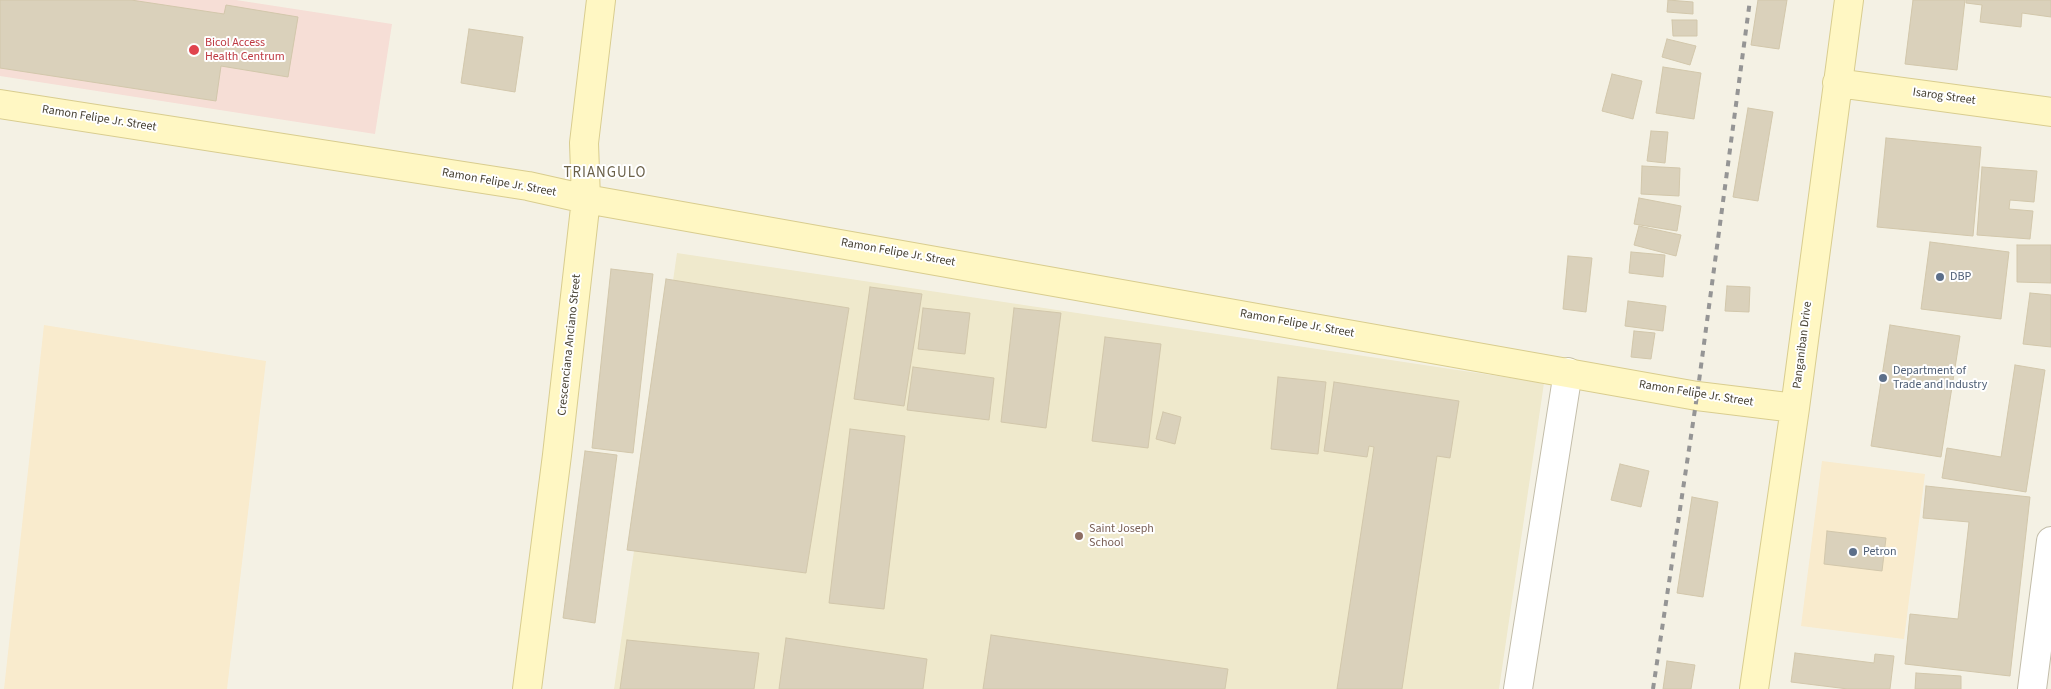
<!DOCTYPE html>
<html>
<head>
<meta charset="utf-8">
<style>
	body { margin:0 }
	canvas { display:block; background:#f4f1e4 }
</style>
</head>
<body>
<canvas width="2051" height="689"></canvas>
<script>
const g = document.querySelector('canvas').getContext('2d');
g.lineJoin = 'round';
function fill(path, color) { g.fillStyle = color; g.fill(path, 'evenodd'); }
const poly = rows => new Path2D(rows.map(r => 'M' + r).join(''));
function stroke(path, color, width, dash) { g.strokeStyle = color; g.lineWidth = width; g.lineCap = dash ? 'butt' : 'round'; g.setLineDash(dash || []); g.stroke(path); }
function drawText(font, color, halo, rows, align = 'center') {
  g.font = font + ' "Source Sans 3",sans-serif'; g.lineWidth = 4; g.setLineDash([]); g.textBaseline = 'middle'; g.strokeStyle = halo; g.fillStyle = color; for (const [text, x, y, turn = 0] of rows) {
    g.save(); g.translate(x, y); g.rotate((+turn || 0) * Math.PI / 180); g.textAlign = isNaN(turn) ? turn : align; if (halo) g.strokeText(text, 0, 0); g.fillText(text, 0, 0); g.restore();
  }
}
fill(poly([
	[44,325,266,361,227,689,4,689],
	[1822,461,1925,474,1904,639,1801,626]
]), '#f9ebcd');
fill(poly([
	[677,253,1544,383,1499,689,614,689]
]), '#efe9cc');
fill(poly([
	[0,0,236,0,392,24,375,134,0,76]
]), '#f6ded6');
const building = poly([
	[0,0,131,0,224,14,226,5,298,17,288,77,221,66,216,101,0,68,0,0],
	[1668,0,1693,2,1693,14,1667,12,1668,0],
	[1758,0,1787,0,1779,49,1751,45,1758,0],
	[1913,0,1965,0,1957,70,1905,64,1913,0],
	[1966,0,2051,0,2051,17,2022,13,2021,27,1980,22,1982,5,1966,3,1966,0],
	[1672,20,1697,20,1697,36,1673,36,1672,20],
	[469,29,523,37,515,92,461,83,469,29],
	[1667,39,1696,46,1690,65,1662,57,1667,39],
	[1663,67,1701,73,1694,119,1656,113,1663,67],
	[1612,74,1642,81,1633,119,1602,111,1612,74],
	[1748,108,1773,112,1758,201,1733,197,1748,108],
	[1651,131,1668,132,1665,163,1647,161,1651,131],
	[1886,138,1981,147,1973,236,1877,227,1886,138],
	[1642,166,1680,168,1679,196,1641,194,1642,166],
	[1982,167,2037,171,2034,202,2010,200,2009,209,2033,211,2030,239,1977,235,1982,167],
	[1639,198,1681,206,1677,231,1634,224,1639,198],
	[1639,226,1681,235,1676,256,1634,245,1639,226],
	[1930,242,2009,252,2001,319,1921,309,1930,242],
	[2017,245,2051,245,2051,283,2017,282,2017,245],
	[1631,252,1665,255,1663,277,1629,273,1631,252],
	[1568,256,1592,258,1586,312,1563,309,1568,256],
	[611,269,653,274,633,453,592,448,611,269],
	[666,279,849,308,806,573,627,550,666,279],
	[1727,286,1750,287,1749,312,1725,311,1727,286],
	[870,287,922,294,904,406,854,399,870,287],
	[2030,293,2051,295,2051,347,2023,344,2030,293],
	[1628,301,1666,306,1663,331,1625,326,1628,301],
	[923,308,970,313,965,354,918,349,923,308],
	[1014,308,1061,313,1046,428,1001,422,1014,308],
	[1890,325,1960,336,1941,457,1871,446,1890,325],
	[1634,331,1655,333,1651,359,1631,357,1634,331],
	[1105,337,1161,344,1148,448,1092,441,1105,337],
	[2015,365,2045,370,2026,492,1942,478,1947,448,2001,457,2015,365],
	[913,367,994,378,989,420,907,410,913,367],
	[1278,377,1326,382,1318,454,1271,449,1278,377],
	[1334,382,1459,401,1450,458,1437,456,1402,689,1337,689,1374,447,1369,446,1367,457,1324,451,1334,382],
	[1163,412,1181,417,1175,444,1156,439,1163,412],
	[850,429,905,436,884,609,829,603,850,429],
	[585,451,617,455,595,623,563,618,585,451],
	[1620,464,1649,471,1641,507,1611,500,1620,464],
	[1926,486,2030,497,2010,676,1905,664,1910,614,1958,619,1969,522,1923,518,1926,486],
	[1692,497,1718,502,1703,597,1677,593,1692,497],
	[1827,531,1886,538,1882,571,1824,564,1827,531],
	[991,635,1228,669,1225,689,983,689,991,635],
	[786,638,927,659,923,689,779,689,786,638],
	[627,640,759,653,754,689,620,689,627,640],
	[1795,653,1874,663,1875,654,1894,656,1890,689,1848,689,1791,682,1795,653],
	[1667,661,1695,665,1691,689,1663,689,1667,661],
	[1916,673,1961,676,1961,689,1915,689,1916,673]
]);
fill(building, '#dad1bb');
stroke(building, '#d2c7ab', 1);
const street = poly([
	[1518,689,1568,372],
	[2032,689,2051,541]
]);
const secondary = poly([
	[1837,83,2051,112],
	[0,104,528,186,586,199,1697,396,1795,408],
	[527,689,557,455,586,199,584,143,601,0],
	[1754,689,1795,408,1849,0]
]);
stroke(street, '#c3bda9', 30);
stroke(secondary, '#d9cd8f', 30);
stroke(street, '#fff', 28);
stroke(secondary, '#fff7c3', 28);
stroke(poly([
	[1653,689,1697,396,1750,0]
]), '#959595', 4, [6, 6]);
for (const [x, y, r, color] of [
	[194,50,6,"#e0444e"],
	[1940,277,5,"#5c6f8a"],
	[1883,378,5,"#5c6f8a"],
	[1079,536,5,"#8d6e63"],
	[1853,552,5,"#5c6f8a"]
]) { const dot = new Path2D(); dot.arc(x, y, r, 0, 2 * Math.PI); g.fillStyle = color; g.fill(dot); stroke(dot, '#fff', 2); }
drawText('12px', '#be3a42', '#fff', [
	["Bicol Access",205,43],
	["Health Centrum",205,57]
], 'left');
drawText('12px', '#474133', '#fff', [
	["Isarog Street",1944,97,8],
	["Ramon Felipe Jr. Street",99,119,9],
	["Ramon Felipe Jr. Street",499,183,10],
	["Ramon Felipe Jr. Street",898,253,10],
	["Ramon Felipe Jr. Street",1297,324,10],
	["Crescenciana Anciano Street",570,345,-84],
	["Panganiban Drive",1803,345,-83],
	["Ramon Felipe Jr. Street",1696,394,9]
]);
drawText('12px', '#4e5e75', '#fff', [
	["DBP",1950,277],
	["Department of",1893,371],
	["Trade and Industry",1893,385],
	["Petron",1863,552]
], 'left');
drawText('12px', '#785e54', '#fff', [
	["Saint Joseph",1089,529],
	["School",1089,543]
], 'left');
g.letterSpacing = '1px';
drawText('15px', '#6b6149', '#fff', [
	["TRIANGULO",605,174]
]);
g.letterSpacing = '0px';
</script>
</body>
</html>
